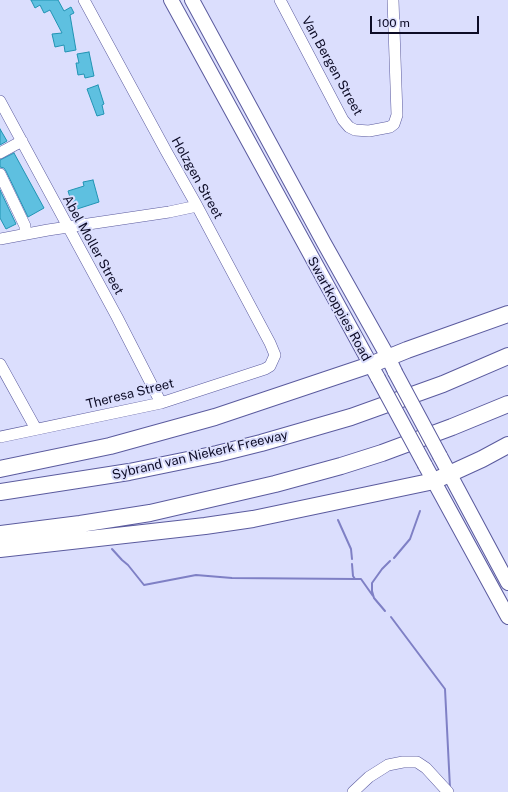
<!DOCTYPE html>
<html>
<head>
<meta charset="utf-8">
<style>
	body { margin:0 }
	#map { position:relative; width:508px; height:792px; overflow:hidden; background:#dbdefd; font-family:"Public Sans",sans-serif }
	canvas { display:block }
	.scale { position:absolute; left:370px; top:16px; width:109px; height:18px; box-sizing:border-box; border:2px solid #0d0c26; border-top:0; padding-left:5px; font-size:12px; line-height:14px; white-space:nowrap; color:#0d0c26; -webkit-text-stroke:3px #dbdefd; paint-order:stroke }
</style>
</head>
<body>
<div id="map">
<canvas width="508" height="792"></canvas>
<div class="scale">100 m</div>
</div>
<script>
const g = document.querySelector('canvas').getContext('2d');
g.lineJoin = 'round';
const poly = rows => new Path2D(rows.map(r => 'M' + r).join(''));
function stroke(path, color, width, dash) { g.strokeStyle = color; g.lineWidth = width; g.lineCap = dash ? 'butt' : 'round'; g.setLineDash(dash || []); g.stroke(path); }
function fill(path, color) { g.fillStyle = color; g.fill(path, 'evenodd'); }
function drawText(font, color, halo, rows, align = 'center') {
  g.font = font + ' "Public Sans",sans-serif'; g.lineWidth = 4; g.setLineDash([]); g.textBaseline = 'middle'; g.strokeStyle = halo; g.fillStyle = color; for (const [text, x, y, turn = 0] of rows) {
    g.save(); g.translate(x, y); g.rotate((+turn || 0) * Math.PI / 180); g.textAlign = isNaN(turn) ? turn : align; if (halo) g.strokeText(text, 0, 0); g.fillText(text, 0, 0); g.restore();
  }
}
stroke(poly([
	[338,520,351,549,352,559],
	[112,549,122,560,128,565,144,585,196,575,232,578,355,579],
	[394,558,410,539,420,511],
	[352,564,353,576,355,579,361,579,373,596],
	[385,611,374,598,372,591,372,583,382,569,390,561],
	[391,617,445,689,450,788]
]), '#7f80c5', 2);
const building = poly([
	[31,0,58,0,64,11,71,7,74,13,70,15,76,50,65,52,64,45,55,47,52,34,62,33,50,10,44,13,40,5,35,8,31,0],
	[89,52,94,76,85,78,84,74,78,75,76,63,79,63,77,54,89,52],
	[98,85,104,104,102,105,104,114,97,116,87,89,98,85],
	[0,129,7,141,0,145,0,129],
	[14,153,44,208,28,217,6,171,4,168,0,167,0,160,14,153],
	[93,180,99,202,74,210,68,191,84,186,83,182,93,180],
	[0,190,16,224,6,229,0,218,0,190]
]);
fill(building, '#5ec0e0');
stroke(building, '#2193b3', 1);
const minor = poly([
	[280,0,343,120,349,127,355,130,369,131,390,127,394,124,397,115,393,0],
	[0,101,117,317,161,403],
	[0,153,22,141],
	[0,174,25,226,25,234],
	[0,239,48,230,169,212,197,206],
	[0,364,36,429],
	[0,437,161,403,265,369,270,366,275,355,270,343,197,206,166,151,84,0],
	[353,792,369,777,388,765,403,762,417,762,426,768,448,792]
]);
const major = poly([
	[171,0,378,378],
	[192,0,324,243,388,357,395,372],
	[440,456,508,583],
	[425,465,508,617]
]);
const highway = poly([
	[0,469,110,446,215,417,370,365,407,350,508,314],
	[0,492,129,472,217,454,261,443,351,417,443,384,508,356],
	[0,534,80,524,150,513,275,484,341,466,382,453,452,427,508,404],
	[0,549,205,526,253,519,434,481,482,459,508,445]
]);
stroke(minor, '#5b5b9e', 12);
stroke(major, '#5b5b9e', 16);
stroke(highway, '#5b5b9e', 18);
stroke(minor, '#fff', 11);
stroke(major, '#fff', 14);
stroke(highway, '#fff', 16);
const majorBridge = poly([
	[395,372,440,456],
	[378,378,425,465]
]);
stroke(majorBridge, '#5b5b9e', 16, []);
stroke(majorBridge, '#fff', 14);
drawText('13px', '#0d0c26', '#dbdefd', [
	["Van Bergen Street",332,66,61],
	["Holzgen Street",197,178,61],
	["Abel Moller Street",93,245,61],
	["Swartkoppies Road",339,309,61],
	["Theresa Street",130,394,-14],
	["Sybrand van Niekerk Freeway",200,455,-13]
]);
</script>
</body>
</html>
